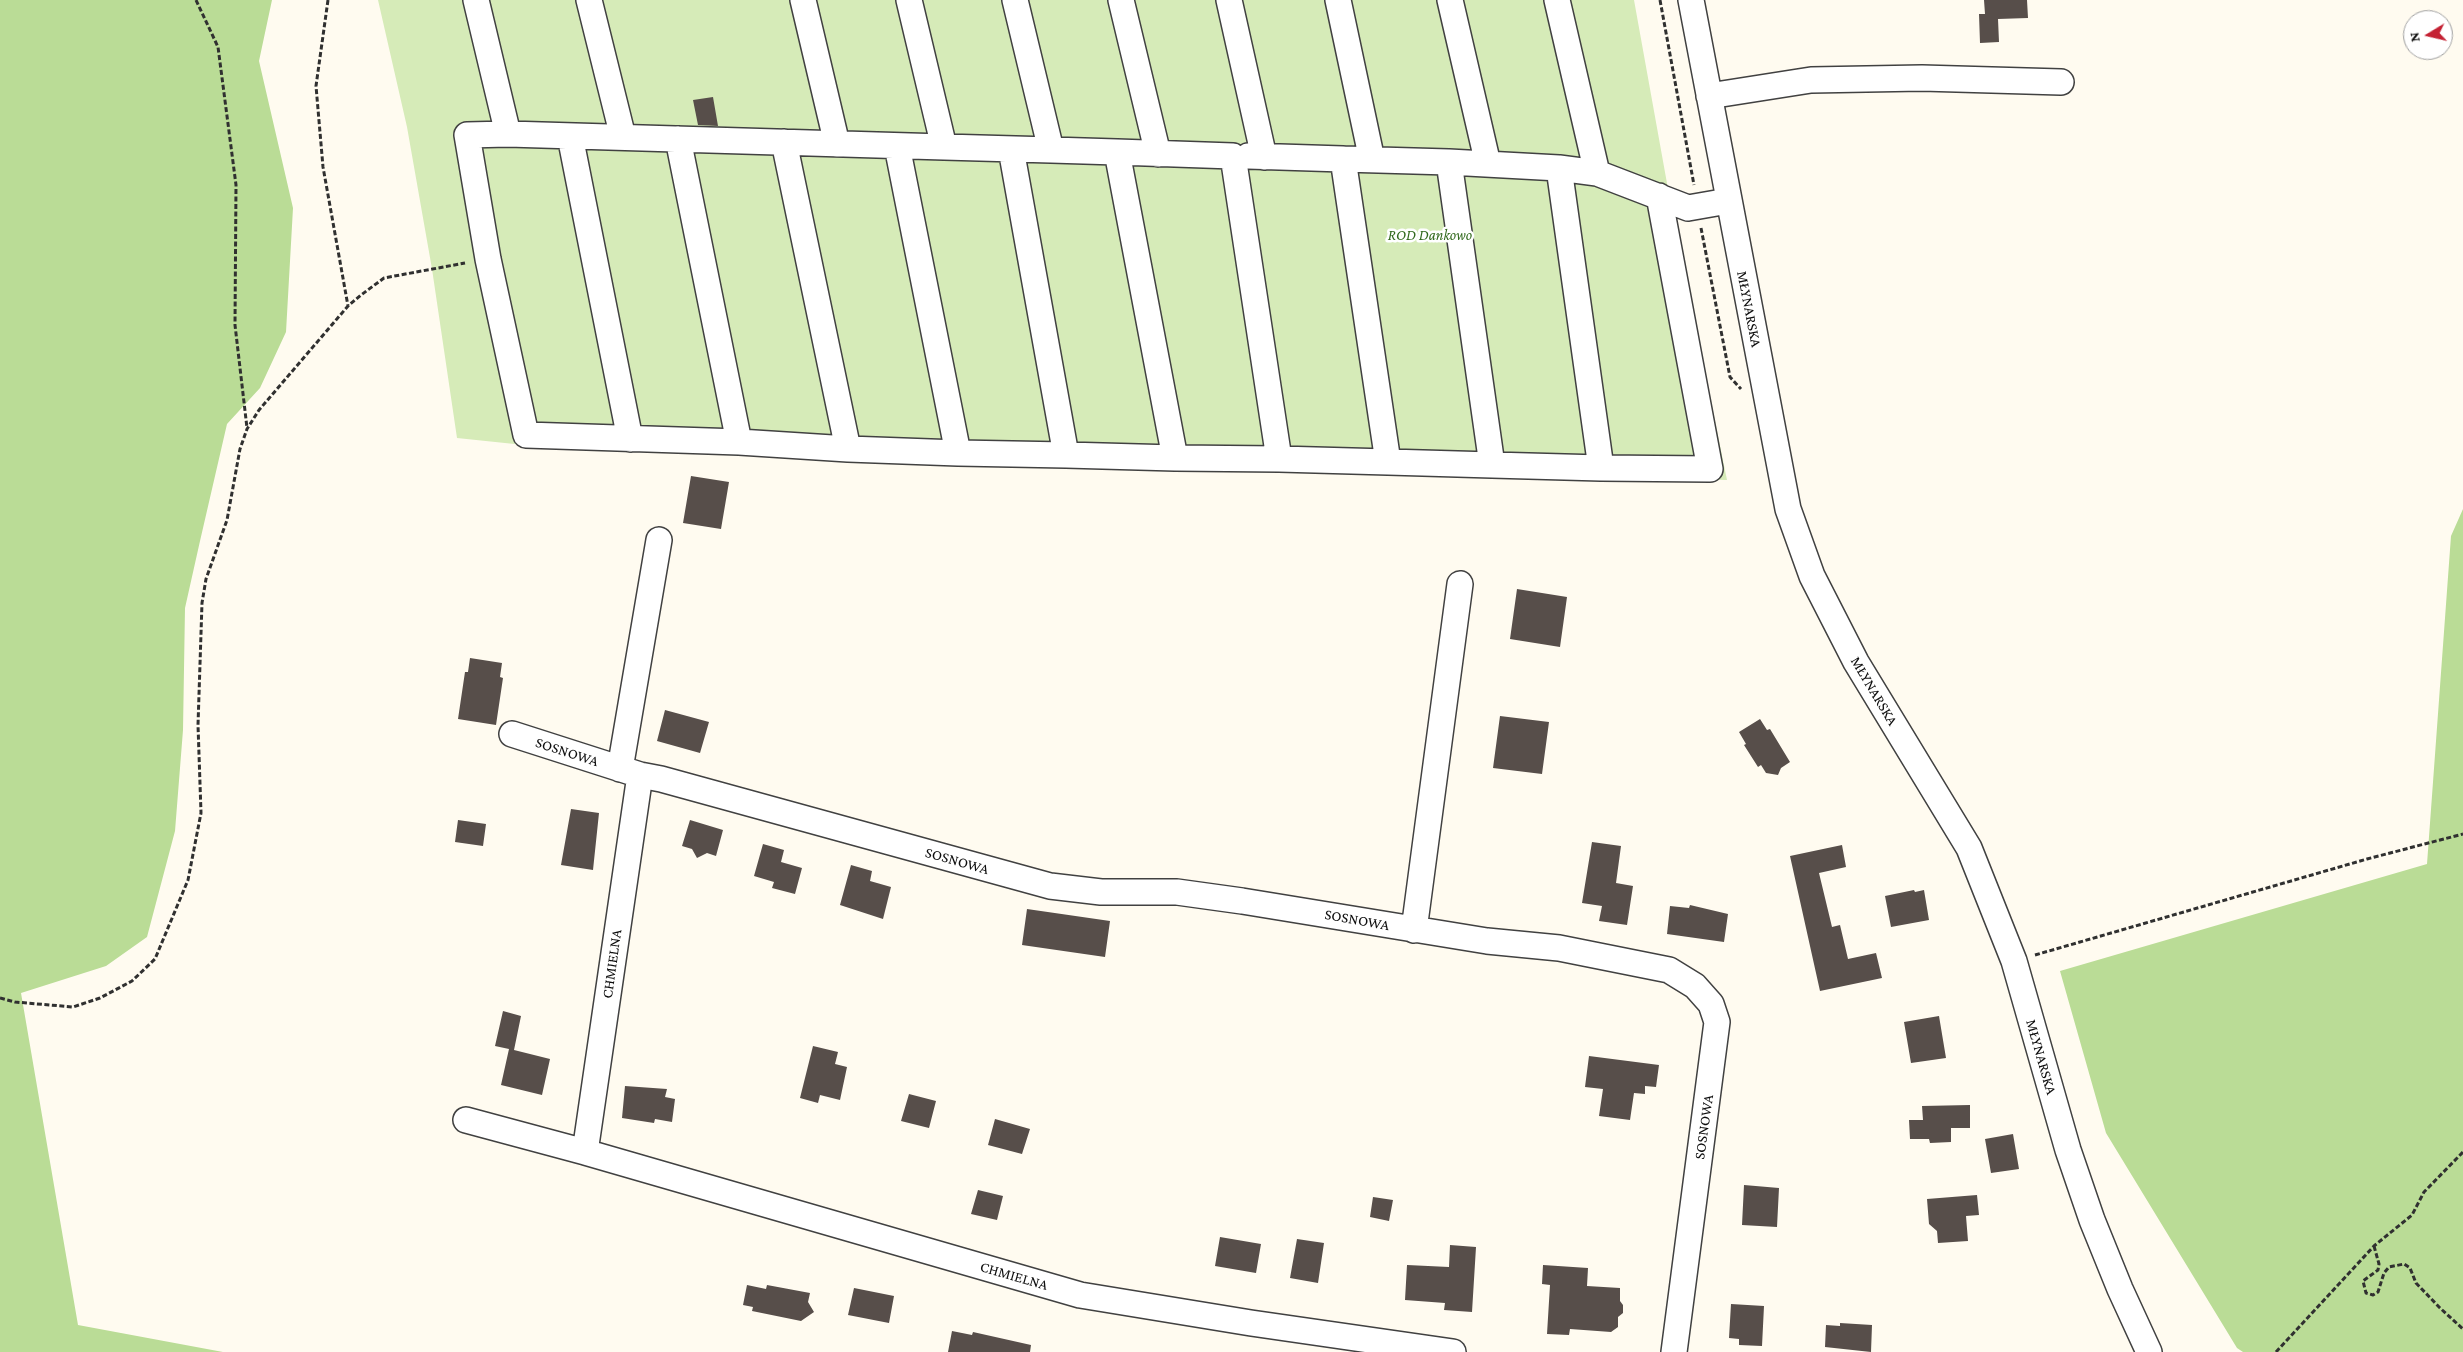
<!DOCTYPE html>
<html>
<head>
<meta charset="utf-8">
<style>
	body { margin:0 }
	#map { position:relative; width:2463px; height:1352px; overflow:hidden; background:#fffbf0; font-family:"Crimson Pro",serif }
	canvas { display:block }
	.north { position:absolute; left:2403px; top:10px; width:50px; height:50px; box-sizing:border-box; background:#fff; border:1px solid #9f9f9f; border-radius:50%; rotate:261deg; font-size:14px; font-weight:700; line-height:20px; text-align:center; color:#0e0e0e }
	.north::after { content:''; display:block; margin:auto; width:18px; height:22px; background:#c42133; clip-path:polygon(50% 0,100% 100%,50% 72%,0 100%) }
</style>
</head>
<body>
<div id="map">
<canvas width="2463" height="1352"></canvas>
<div class="north">N</div>
</div>
<script>
const g = document.querySelector('canvas').getContext('2d');
g.lineJoin = 'round';
function fill(path, color) { g.fillStyle = color; g.fill(path, 'evenodd'); }
const poly = rows => new Path2D(rows.map(r => 'M' + r).join(''));
function stroke(path, color, width, dash) { g.strokeStyle = color; g.lineWidth = width; g.lineCap = dash ? 'butt' : 'round'; g.setLineDash(dash || []); g.stroke(path); }
function drawText(font, color, halo, rows, align = 'center') {
  g.font = font + ' "Crimson Pro",serif'; g.lineWidth = 5; g.setLineDash([]); g.textBaseline = 'middle'; g.strokeStyle = halo; g.fillStyle = color; for (const [text, x, y, turn = 0] of rows) {
    g.save(); g.translate(x, y); g.rotate((+turn || 0) * Math.PI / 180); g.textAlign = isNaN(turn) ? turn : align; if (halo) g.strokeText(text, 0, 0); g.fillText(text, 0, 0); g.restore();
  }
}
fill(poly([
	[378,0,1634,0,1670,200,1727,480,524,445,457,438,432,269,407,127]
]), '#d6ebb8');
fill(poly([
	[0,0,272,0,259,61,293,208,286,332,260,388,227,424,200,541,185,608,183,730,175,831,147,937,106,966,21,993,78,1325,223,1352,0,1352],
	[2463,509,2463,1352,2243,1352,2237,1348,2106,1133,2060,971,2427,864,2451,536]
]), '#badc96');
fill(poly([
	[1984,0,2027,0,2028,18,1998,19,1999,42,1980,43,1979,14,1985,14],
	[713,97,718,126,698,125,693,100],
	[691,476,729,482,721,529,683,523],
	[1517,589,1567,597,1560,647,1510,639],
	[470,658,502,663,500,677,503,678,496,725,458,719,465,672,468,672],
	[665,710,709,722,700,753,657,741],
	[1500,716,1549,722,1542,774,1493,768],
	[1760,719,1767,730,1770,729,1790,762,1781,768,1778,775,1766,773,1761,765,1758,767,1744,745,1746,744,1739,732],
	[571,809,599,813,593,870,561,865],
	[458,820,486,824,483,846,455,842],
	[690,820,723,830,716,856,707,853,697,858,692,849,682,846],
	[1592,842,1621,846,1616,883,1633,886,1627,925,1599,921,1602,906,1582,903],
	[763,844,784,850,781,862,802,868,795,894,772,888,774,882,754,876],
	[1842,845,1846,867,1819,873,1832,927,1840,925,1848,959,1876,953,1882,978,1820,991,1790,856],
	[851,865,872,871,870,881,891,887,883,919,840,905],
	[1914,890,1915,892,1924,890,1929,920,1891,927,1885,896],
	[1690,905,1728,914,1724,942,1667,934,1670,906,1689,908],
	[1027,909,1110,921,1105,957,1022,945],
	[503,1011,521,1016,514,1050,550,1059,542,1095,501,1085,509,1049,495,1046],
	[1939,1016,1946,1058,1911,1063,1904,1022],
	[813,1046,838,1052,835,1064,847,1067,840,1100,820,1095,818,1103,800,1098],
	[1589,1056,1659,1065,1656,1087,1645,1086,1645,1094,1634,1093,1630,1120,1599,1116,1603,1089,1585,1087],
	[625,1086,667,1089,665,1097,675,1099,672,1122,655,1119,654,1123,622,1118],
	[909,1094,936,1101,929,1128,901,1121],
	[1970,1105,1970,1128,1951,1128,1951,1142,1930,1143,1929,1139,1910,1139,1909,1120,1923,1120,1922,1106],
	[995,1119,1030,1129,1022,1154,988,1145],
	[2013,1134,2019,1169,1991,1173,1985,1139],
	[1744,1185,1779,1188,1777,1227,1742,1225],
	[978,1190,1003,1196,997,1220,971,1214],
	[1977,1195,1979,1215,1966,1216,1968,1241,1938,1243,1937,1231,1929,1224,1927,1199],
	[1373,1197,1393,1200,1389,1221,1370,1217],
	[1220,1237,1261,1244,1256,1273,1215,1266],
	[1297,1239,1324,1243,1318,1283,1290,1278],
	[1450,1245,1476,1247,1472,1312,1444,1310,1445,1303,1405,1300,1407,1265,1449,1267],
	[1543,1265,1588,1268,1587,1286,1620,1288,1620,1301,1623,1305,1623,1313,1618,1317,1618,1327,1611,1332,1570,1329,1569,1335,1547,1334,1550,1285,1542,1284],
	[747,1285,766,1289,767,1285,810,1293,808,1302,814,1312,801,1321,752,1311,753,1307,743,1305],
	[854,1288,894,1296,889,1323,848,1315],
	[1731,1304,1764,1306,1762,1346,1739,1345,1739,1339,1729,1338],
	[1840,1323,1872,1325,1871,1352,1825,1347,1826,1325,1840,1326],
	[952,1331,972,1335,973,1332,1031,1345,1030,1352,948,1352]
]), '#574e4a');
const minor = poly([
	[476,0,508,134,467,135,488,259,526,435,739,442,848,449],
	[589,0,623,137],
	[803,0,837,144],
	[909,0,944,147,1051,150,1015,0],
	[1121,0,1158,154],
	[1229,0,1264,157],
	[1338,0,1372,160],
	[1450,0,1488,164],
	[1691,0,1788,509,1812,576,1856,662,1969,848,2014,961,2068,1150,2092,1220,2120,1289,2149,1352],
	[1709,96,1811,80,1922,78,2061,82],
	[508,134,944,147],
	[570,136,630,439],
	[678,139,739,442],
	[784,142,848,449,958,453,897,146],
	[1011,149,1066,455,1175,458,1117,152,1233,156,1279,459,1388,462,1343,159,1449,162,1492,465,1601,468,1559,168,1597,173,1557,0],
	[1051,150,1117,152],
	[1248,156,1343,159],
	[1449,162,1559,168],
	[1597,173,1688,208,1728,201],
	[958,453,1066,455],
	[1175,458,1279,459],
	[1388,462,1492,465],
	[1601,468,1710,469,1659,196],
	[512,734,640,775,661,779,1050,886,1101,892,1177,892,1242,901,1487,941,1559,948,1669,970,1695,986,1711,1004,1717,1022,1674,1352],
	[620,769,659,540],
	[640,775,585,1152,1080,1295,1251,1323,1453,1352],
	[1414,930,1460,584],
	[466,1120,585,1152]
]);
stroke(minor, '#414141', 28);
stroke(poly([
	[196,0,218,47,236,185,235,325,247,428],
	[328,0,316,86,323,167,348,306],
	[1660,0,1694,185],
	[1701,228,1730,377,1741,389],
	[2035,955,2367,859,2463,834],
	[0,998,15,1002,73,1007,100,998,132,981,155,959,188,880,201,813,198,725,202,603,206,579,227,520,240,449,247,429,259,410,348,306,361,295,384,278,465,263],
	[2374,1246,2379,1264,2378,1270,2363,1281,2366,1293,2373,1295,2378,1292,2384,1273,2389,1267,2404,1264,2410,1268,2416,1283,2440,1308,2463,1329],
	[2276,1352,2374,1246,2412,1215,2424,1192,2463,1152]
]), '#303030', 3, [5, 2.5]);
stroke(minor, '#fff', 25);
drawText('italic 15px', '#31691c', '#fff', [
	["ROD Dankowo",1430,235]
]);
drawText('15px', '#0e0e0e', '#fff', [
	["MŁYNARSKA",1749,309,79],
	["MŁYNARSKA",1874,691,59],
	["SOSNOWA",567,752,18],
	["SOSNOWA",957,861,16],
	["SOSNOWA",1357,920,10],
	["CHMIELNA",612,964,-82],
	["MŁYNARSKA",2041,1057,74],
	["SOSNOWA",1704,1127,-82],
	["CHMIELNA",1014,1276,16]
]);
</script>
</body>
</html>
